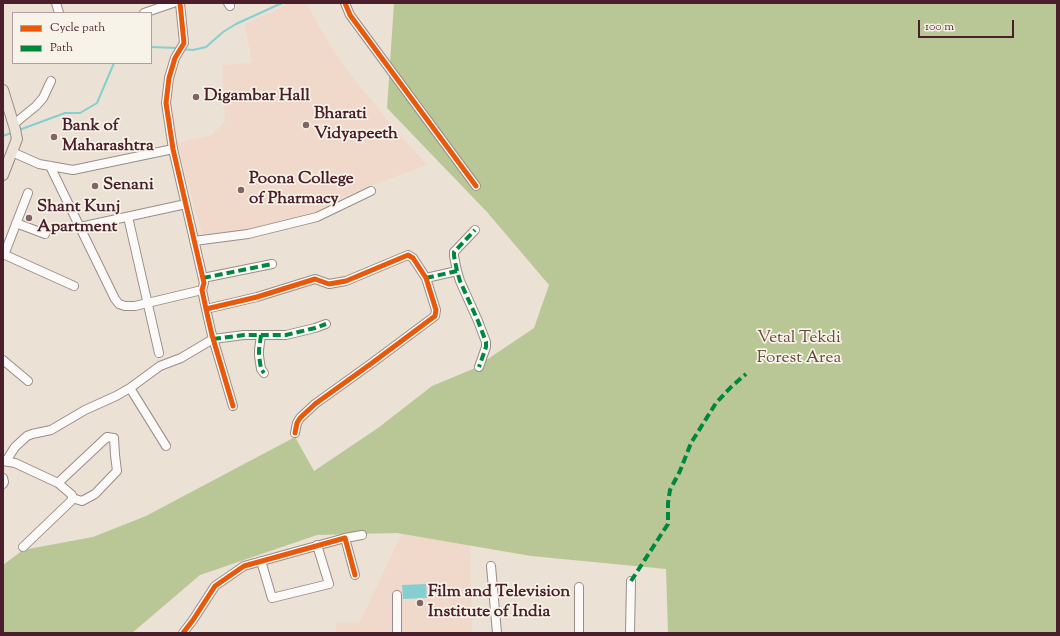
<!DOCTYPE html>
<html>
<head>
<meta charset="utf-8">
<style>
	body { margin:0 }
	#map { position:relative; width:1060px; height:636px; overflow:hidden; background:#ebe1d4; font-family:"Sorts Mill Goudy",serif }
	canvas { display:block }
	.frame { position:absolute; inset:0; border:4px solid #4a1f2b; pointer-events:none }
	.legend { position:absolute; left:12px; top:12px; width:140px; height:52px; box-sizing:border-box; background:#f7f3e8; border:1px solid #b29e9c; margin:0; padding:5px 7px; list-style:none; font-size:12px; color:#4a1f2b }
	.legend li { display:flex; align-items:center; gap:8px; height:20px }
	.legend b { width:20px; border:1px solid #b29e9c }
	.scale { position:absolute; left:918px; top:20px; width:96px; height:18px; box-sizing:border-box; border:2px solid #4a1f2b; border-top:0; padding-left:5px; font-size:12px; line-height:14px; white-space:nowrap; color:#4a1f2b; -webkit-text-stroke:3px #f7f3e8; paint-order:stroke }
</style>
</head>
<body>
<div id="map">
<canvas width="1060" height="636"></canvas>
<div class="frame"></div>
<ul class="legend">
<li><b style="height:5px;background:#e8590c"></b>Cycle path</li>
<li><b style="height:5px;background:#00873e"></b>Path</li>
</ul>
<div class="scale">100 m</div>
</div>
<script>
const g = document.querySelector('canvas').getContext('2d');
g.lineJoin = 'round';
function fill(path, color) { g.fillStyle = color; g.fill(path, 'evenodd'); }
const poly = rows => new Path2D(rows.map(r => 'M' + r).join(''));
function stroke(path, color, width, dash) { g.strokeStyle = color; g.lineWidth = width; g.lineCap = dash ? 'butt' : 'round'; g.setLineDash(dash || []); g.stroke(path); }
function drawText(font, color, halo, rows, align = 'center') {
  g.font = font + ' "Sorts Mill Goudy",serif'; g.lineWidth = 3.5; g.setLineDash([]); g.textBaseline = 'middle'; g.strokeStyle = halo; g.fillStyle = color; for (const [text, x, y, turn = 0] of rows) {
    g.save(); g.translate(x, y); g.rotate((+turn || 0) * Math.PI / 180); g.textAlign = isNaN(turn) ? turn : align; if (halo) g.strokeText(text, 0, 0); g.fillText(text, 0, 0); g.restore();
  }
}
fill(poly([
	[290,3,306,3,324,35,342,63,394,129,427,165,364,188,341,198,305,218,204,242,177,143,212,135,225,121,222,65,252,63,245,24],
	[402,533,470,541,472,633,336,633,336,623,360,622]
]), '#f0d9ca');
fill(poly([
	[394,3,1057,3,1057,633,668,633,666,569,531,556,397,533,317,535,200,575,132,633,3,633,3,565,23,550,93,537,146,516,295,437,314,471,378,428,432,386,473,369,534,328,549,285,487,212,387,108]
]), '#b9c797');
fill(poly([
	[426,584,427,598,403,599,402,585]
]), '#85cfd0');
stroke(poly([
	[151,47,178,48],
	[182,49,193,50,206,47,223,32,236,24,282,3],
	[19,130,65,113,80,113,97,103,114,63],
	[3,136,11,133]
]), '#85cfd0', 2);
const minor = poly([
	[56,3,59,13],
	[180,3,184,43,175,58,169,78,166,103,173,149,204,283,202,290,206,309,212,335,233,406],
	[228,3,230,6],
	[345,3,350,15,476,186],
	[144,13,173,3],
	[14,124,36,106,43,98,51,81],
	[12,152,39,164,73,170,173,149],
	[50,166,115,299,119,304,125,306,135,306,202,290],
	[128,217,159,353],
	[16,223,45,234],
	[80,227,186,204],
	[194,241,248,234,317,217,371,191],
	[3,254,74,286],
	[4,255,28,193],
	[457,271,454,256,454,252,475,230],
	[203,278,272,264],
	[426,278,457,271,460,281,478,321,486,342,486,347,479,367],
	[206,309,257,297,315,279,329,284,346,281,408,255,413,258,426,278,436,310,435,316,372,363,315,404,300,418,297,423,295,433],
	[261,335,259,350,259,356,261,369,264,373],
	[3,360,28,381],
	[130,388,166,446],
	[3,461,15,463,58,483,72,495,72,498,71,501,23,547],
	[6,461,15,447,27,436,32,434,51,430,85,410,116,396,130,388,160,366,181,358,213,339,244,335,286,335,315,328,326,324],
	[3,478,4,482,3,484],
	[58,483,107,437,114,438,115,455,117,471,95,494,82,501,72,498],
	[345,538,362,535],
	[261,561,272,598,329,584,317,545],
	[491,566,497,633],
	[397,595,397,633],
	[183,633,193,620,215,586,244,566,345,538,355,575],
	[579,633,579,587],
	[630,633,631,581]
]);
const major = poly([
	[3,90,15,129,17,139,3,175]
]);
stroke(minor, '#9a8d89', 10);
stroke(major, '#9a8d89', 12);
stroke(minor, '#fcfaf9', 8);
stroke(major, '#ece3d8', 10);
stroke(poly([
	[457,271,454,256,454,252,475,230],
	[203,278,272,264],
	[426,278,457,271,460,281,478,321,486,342,486,347,479,367],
	[261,335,259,350,259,356,261,369,264,373],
	[213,339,244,335,286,335,315,328,326,324],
	[631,581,668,524,668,503,670,490,680,471,691,443,716,403,731,387,746,374]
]), '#00873e', 4, [8, 4]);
stroke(poly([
	[180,3,184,43,175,58,169,78,166,103,173,149,204,283,202,290,206,309,212,335,233,406],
	[345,3,350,15,476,186],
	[206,309,257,297,315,279,329,284,346,281,408,255,413,258,426,278,436,310,435,316,372,363,315,404,300,418,297,423,295,433],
	[183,633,193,620,215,586,244,566,345,538,355,575]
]), '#e8590c', 5);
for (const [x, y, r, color] of [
	[196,97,4,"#826366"],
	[306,125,4,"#826366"],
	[54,137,4,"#826366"],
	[95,186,4,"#826366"],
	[241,190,4,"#826366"],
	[29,218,4,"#826366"],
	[420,603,4,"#826366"]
]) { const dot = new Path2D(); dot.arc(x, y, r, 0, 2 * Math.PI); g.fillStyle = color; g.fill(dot); stroke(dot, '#f7f3e8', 1.5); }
drawText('bold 17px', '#4a1f2b', '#f7f3e8', [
	["Digambar Hall",204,97],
	["Bharati",314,115],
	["Vidyapeeth",314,135],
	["Bank of",62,127],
	["Maharashtra",62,147],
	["Poona College",249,180],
	["of Pharmacy",249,200],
	["Senani",103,186],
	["Shant Kunj",37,208],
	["Apartment",37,228],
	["Film and Television",428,593],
	["Institute of India",428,613]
], 'left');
drawText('17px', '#654b3d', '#f7f3e8', [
	["Vetal Tekdi",799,339],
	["Forest Area",799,359]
]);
</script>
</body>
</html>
